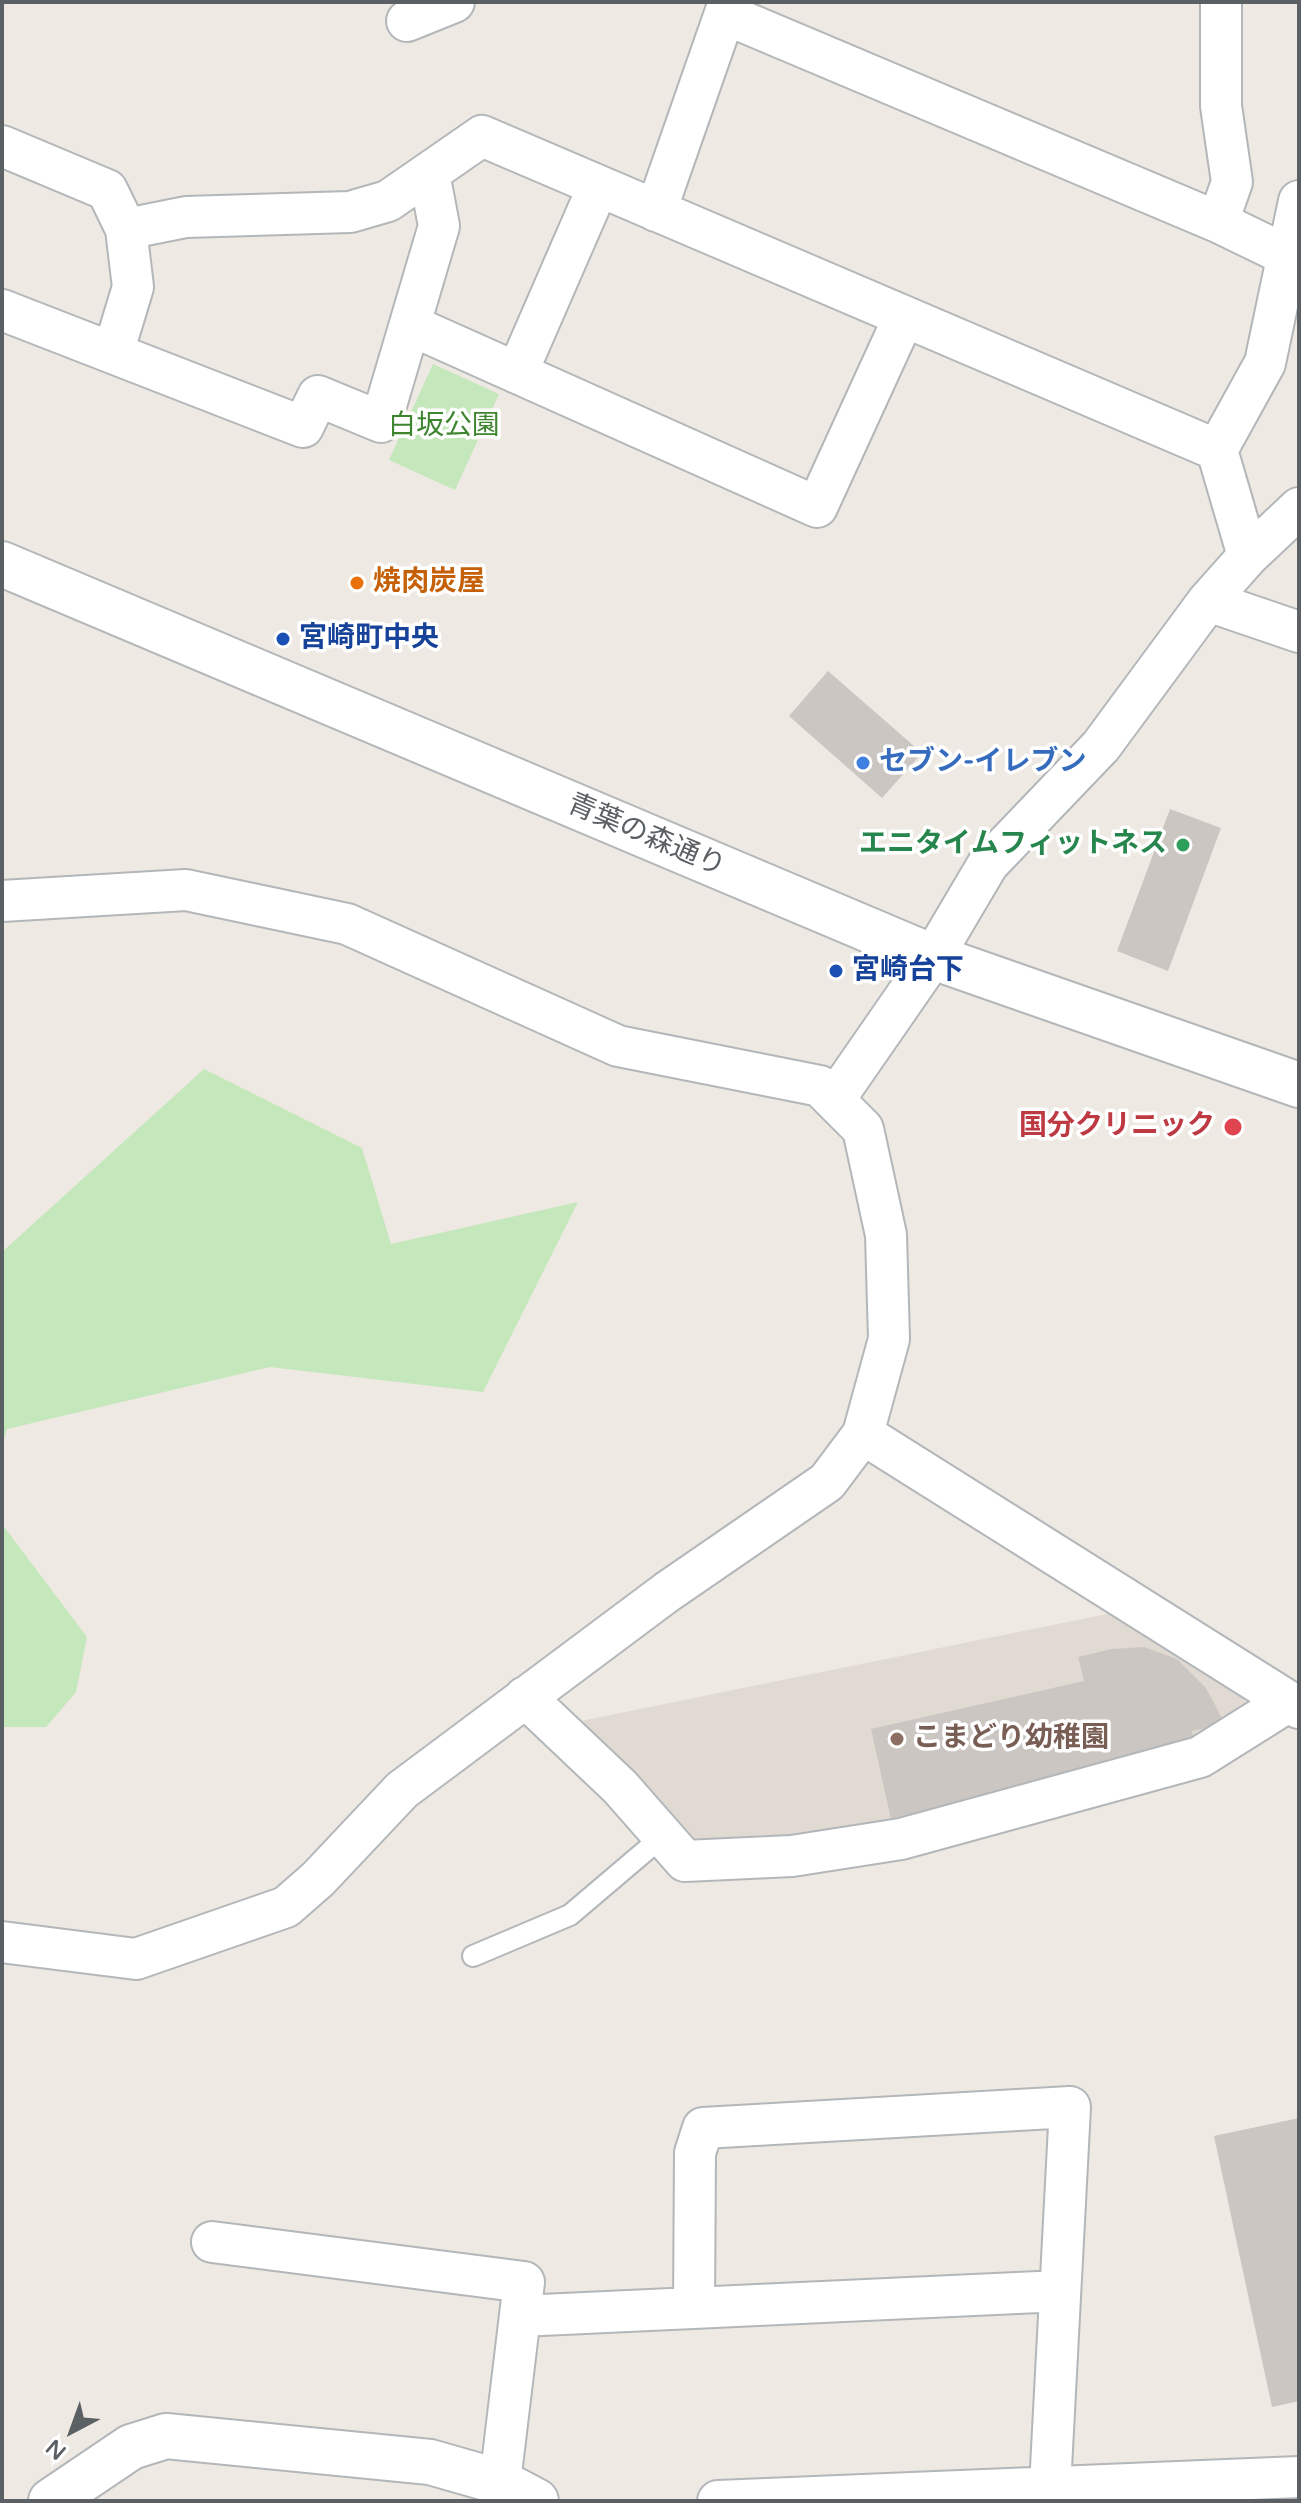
<!DOCTYPE html>
<html>
<head>
<meta charset="utf-8">
<style>
	body { margin:0 }
	#map { position:relative; width:1301px; height:2503px; overflow:hidden; background:#eee9e2; font-family:"Varela Round",sans-serif }
	canvas { display:block }
	.frame { position:absolute; inset:0; border:4px solid #5a6064; pointer-events:none }
	.north { position:absolute; left:32px; top:2391px; width:80px; height:80px; -webkit-text-stroke:6px #fff; paint-order:stroke; rotate:221deg; font-size:22px; font-weight:700; line-height:32px; text-align:center; color:#5a6064 }
	.north::after { content:''; display:block; margin:auto; width:28px; height:36px; background:#5a6064; clip-path:polygon(50% 0,100% 100%,50% 72%,0 100%) }
</style>
</head>
<body>
<div id="map">
<canvas width="1301" height="2503"></canvas>
<div class="frame"></div>
<div class="north">N</div>
</div>
<script>
const g = document.querySelector('canvas').getContext('2d');
g.lineJoin = 'round';
function fill(path, color) { g.fillStyle = color; g.fill(path, 'evenodd'); }
const poly = rows => new Path2D(rows.map(r => 'M' + r).join(''));
function stroke(path, color, width, dash) { g.strokeStyle = color; g.lineWidth = width; g.lineCap = dash ? 'butt' : 'round'; g.setLineDash(dash || []); g.stroke(path); }
function drawText(font, color, halo, rows, align = 'center') {
  g.font = font + ' "Varela Round","Noto Sans JP",sans-serif'; g.lineWidth = 7; g.setLineDash([]); g.textBaseline = 'middle'; g.strokeStyle = halo; g.fillStyle = color; for (const [text, x, y, turn = 0] of rows) {
    g.save(); g.translate(x, y); g.rotate((+turn || 0) * Math.PI / 180); g.textAlign = isNaN(turn) ? turn : align; if (halo) g.strokeText(text, 0, 0); g.fillText(text, 0, 0); g.restore();
  }
}
fill(poly([
	[1117,1612,1245,1697,1244,1721,1172,1755,808,1843,698,1843,676,1831,571,1723]
]), '#e0dad3');
fill(poly([
	[433,364,499,394,455,490,389,460],
	[204,1069,362,1148,391,1244,578,1202,483,1392,270,1367,7,1429,2,1446,2,1252],
	[2,1524,87,1637,76,1692,46,1727,2,1727]
]), '#c5e7bc');
fill(poly([
	[828,671,922,753,882,798,789,716],
	[1170,809,1221,828,1168,971,1117,951],
	[1144,1647,1177,1659,1206,1688,1225,1724,1192,1731,1194,1741,1079,1777,891,1819,871,1729,1084,1681,1078,1657,1111,1649],
	[1299,2118,1299,2401,1272,2407,1214,2136]
]), '#cbc6c1');
const service = poly([
	[473,1956,570,1915,663,1836]
]);
const minor = poly([
	[725,14,1218,222,1286,255],
	[407,21,454,2],
	[2,146,107,190,126,229,133,287,113,353],
	[656,211,729,2],
	[1218,222,1232,182,1221,106,1221,2],
	[126,229,186,217,350,212,388,201,482,136,1217,450],
	[2,310,303,427,318,396,381,422,439,226,429,173],
	[410,325,817,507,904,317],
	[517,373,598,187],
	[1248,556,1217,450,1265,363,1299,201],
	[1208,601,1299,632],
	[2,901,186,890,347,924,618,1046,820,1086,863,1129,886,1235,889,1339,863,1434,827,1482,667,1592,402,1790,318,1879,286,1907,136,1959,2,1942],
	[834,1100,933,957,988,864,1101,746,1208,601,1248,556,1299,508],
	[863,1434,1299,1708],
	[525,1697,620,1787,685,1861,792,1856,901,1839,1200,1757,1286,1703],
	[212,2242,524,2282,500,2482],
	[694,2308,695,2153,703,2128,1070,2107,1050,2487],
	[520,2316,1060,2291],
	[718,2501,1299,2477]
]);
const tertiary = poly([
	[2,564,933,957,1299,1085],
	[51,2501,131,2447,166,2436,430,2462,500,2482,536,2501]
]);
stroke(service, '#b3b7ba', 24);
stroke(minor, '#b3b7ba', 44);
stroke(tertiary, '#b3b7ba', 48);
stroke(service, '#fff', 20);
stroke(minor, '#fff', 40);
stroke(tertiary, '#fff', 44);
for (const [x, y, r, color] of [
	[357,583,8,"#e8710a"],
	[283,639,8,"#1a4fb4"],
	[863,763,8,"#3f7fe0"],
	[1183,845,8,"#2e9e5b"],
	[836,971,8,"#1a4fb4"],
	[1233,1127,10,"#e0444e"],
	[897,1739,8,"#8d6e63"]
]) { const dot = new Path2D(); dot.arc(x, y, r, 0, 2 * Math.PI); g.fillStyle = color; g.fill(dot); stroke(dot, '#fff', 3); }
drawText('28px', '#3d862f', '#fff', [
	["白坂公園",444,427]
]);
drawText('bold 28px', '#c56008', '#fff', [
	["焼肉炭屋",373,583]
], 'left');
drawText('bold 28px', '#164399', '#fff', [
	["宮崎町中央",299,639],
	["宮崎台下",852,971]
], 'left');
drawText('bold 28px', '#366cbe', '#fff', [
	["セブン-イレブン",879,763]
], 'left');
drawText('28px', '#5a6064', '#fff', [
	["青葉の森通り",646,836,23]
]);
drawText('bold 28px', '#27864d', '#fff', [
	["エニタイムフィットネス",1167,845]
], 'right');
drawText('bold 28px', '#be3a42', '#fff', [
	["国分クリニック",1215,1127]
], 'right');
drawText('bold 28px', '#785e54', '#fff', [
	["こまどり幼稚園",913,1739]
], 'left');
</script>
</body>
</html>
